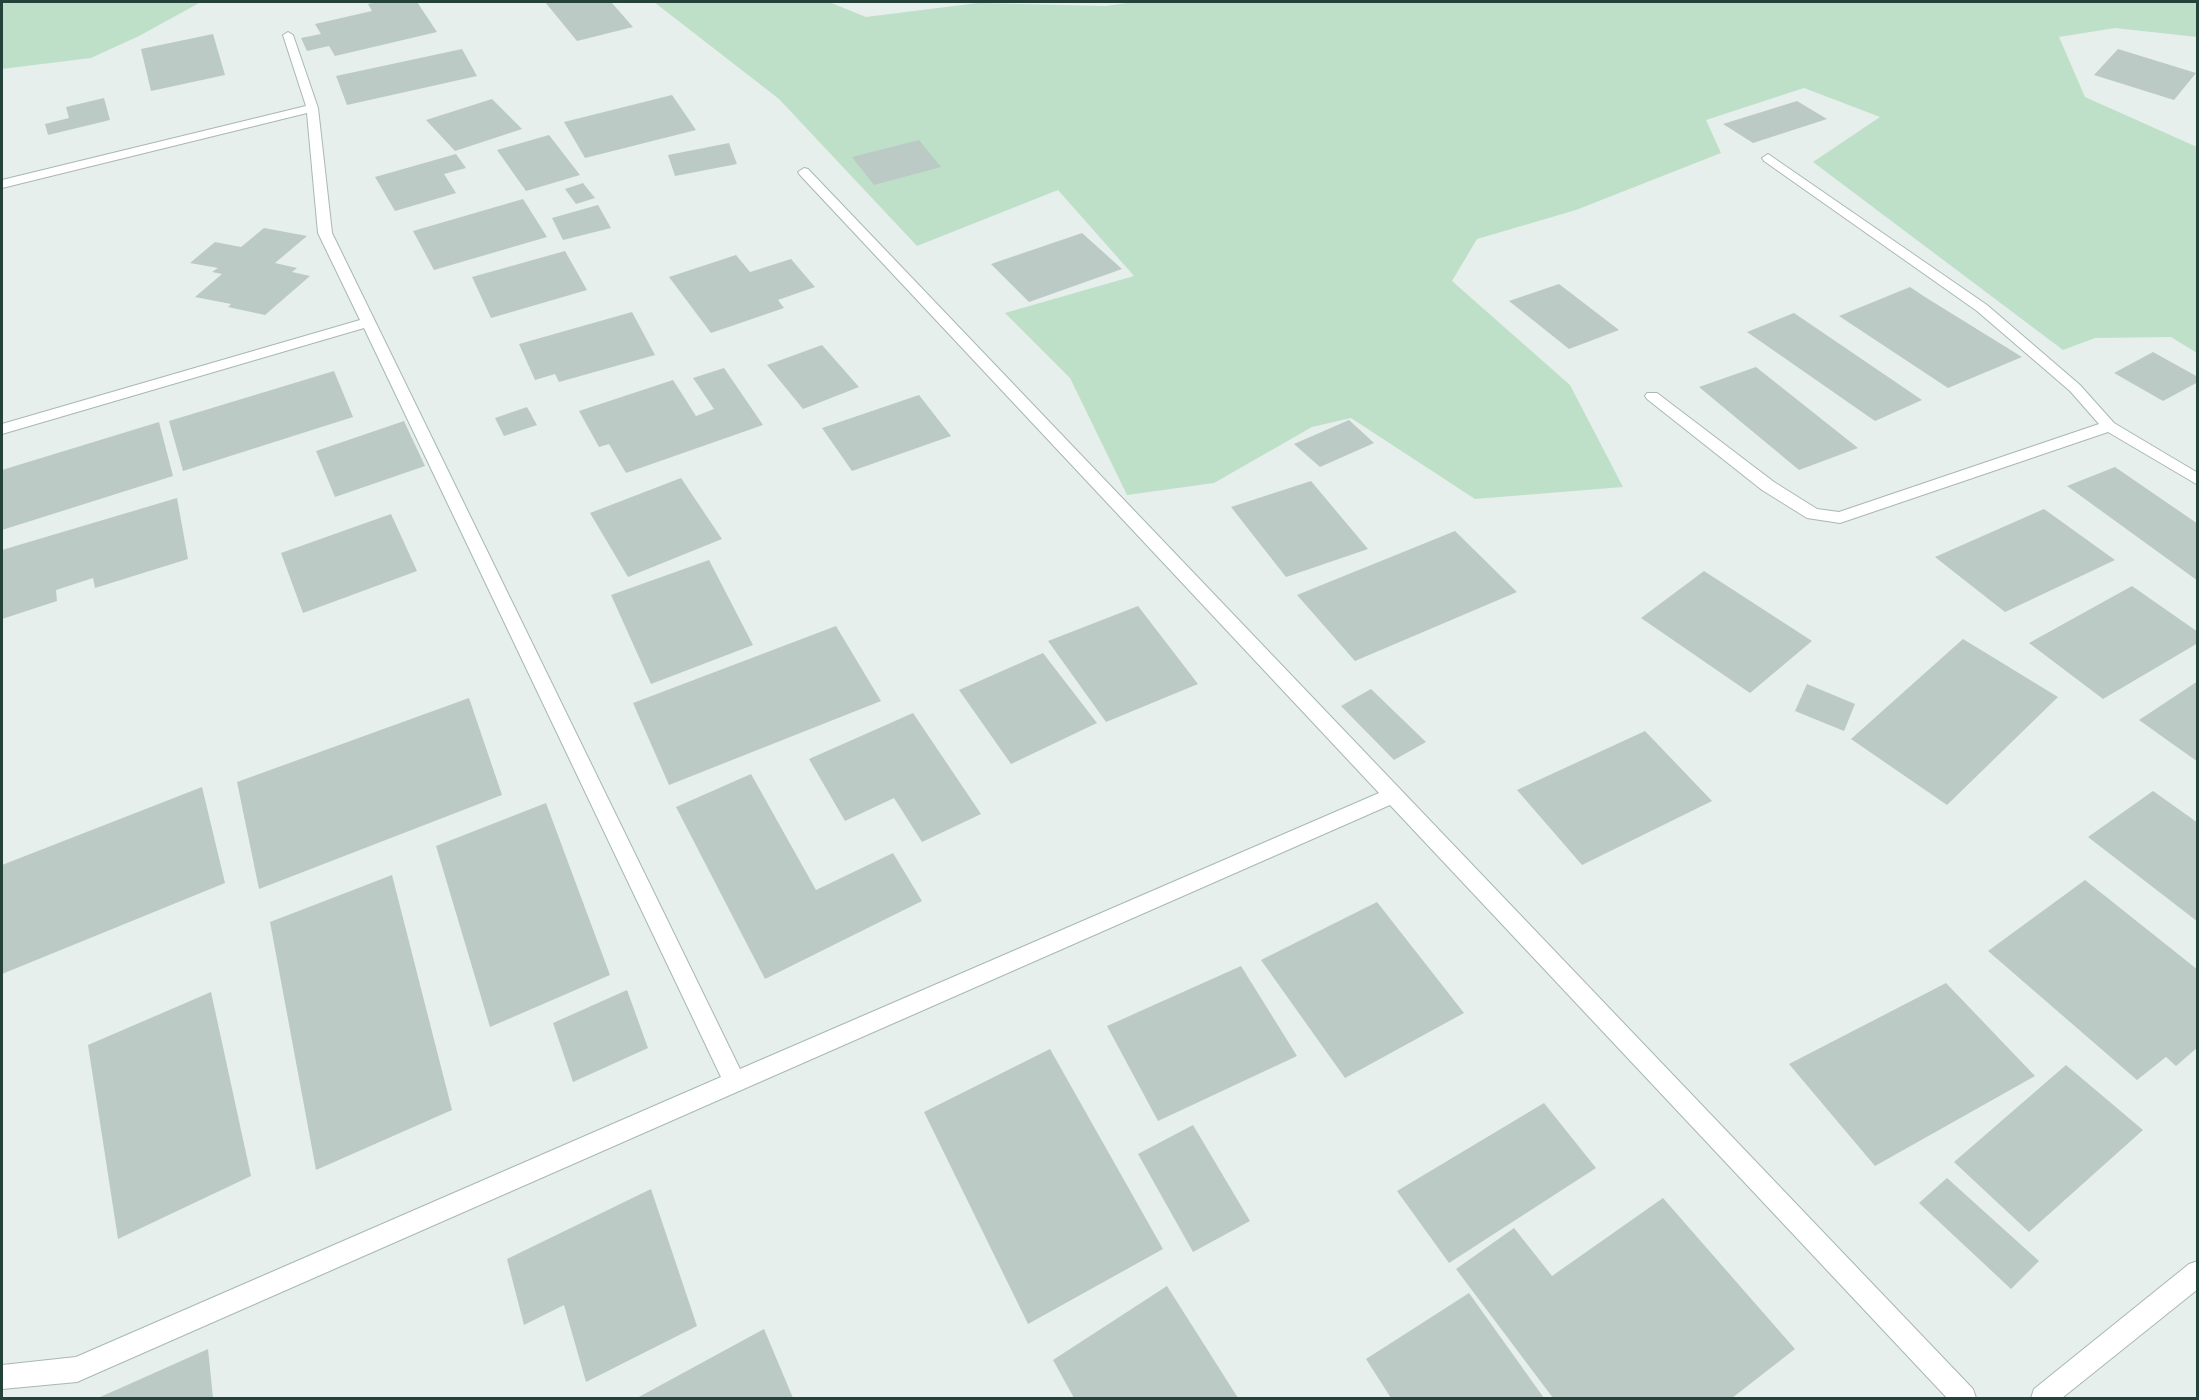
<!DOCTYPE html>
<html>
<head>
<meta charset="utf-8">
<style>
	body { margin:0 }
	#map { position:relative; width:2199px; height:1400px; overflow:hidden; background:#e6efeb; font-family:"Sofia Sans Condensed",sans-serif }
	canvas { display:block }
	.frame { position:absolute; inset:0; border:3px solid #24423a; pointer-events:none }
</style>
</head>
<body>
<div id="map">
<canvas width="2199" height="1400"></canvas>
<div class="frame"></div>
</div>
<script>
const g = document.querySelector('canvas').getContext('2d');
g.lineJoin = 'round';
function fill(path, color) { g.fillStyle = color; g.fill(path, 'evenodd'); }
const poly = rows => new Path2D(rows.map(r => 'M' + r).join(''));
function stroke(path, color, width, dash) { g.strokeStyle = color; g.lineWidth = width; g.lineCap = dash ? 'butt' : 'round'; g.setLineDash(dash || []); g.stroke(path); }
fill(poly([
	[2,2,201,2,139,36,91,58,2,69],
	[654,2,829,2,866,17,978,3,1106,6,1134,2,2197,2,2197,37,2115,28,2059,37,2085,97,2197,147,2197,353,2171,337,2095,338,2063,350,1813,162,1880,117,1804,88,1706,120,1721,153,1576,210,1477,239,1452,281,1570,385,1623,487,1475,499,1351,418,1312,427,1214,483,1127,495,1070,378,1005,313,1134,276,1058,190,917,246,779,99]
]), '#bfe0c8');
fill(poly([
	[377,2,417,2,437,32,335,56,329,46,307,51,301,38,321,34,315,24,372,11,368,4],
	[545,2,611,2,633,27,577,41],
	[213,34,225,75,151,91,141,49],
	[462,49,477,76,347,105,336,76],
	[2118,49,2196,73,2174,100,2094,75],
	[672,95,696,130,585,158,564,122],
	[104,98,110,120,48,135,45,124,69,118,66,107],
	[492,99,522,129,455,151,426,120],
	[1797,101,1827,119,1753,143,1723,124],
	[549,135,580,175,526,191,497,150],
	[919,140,941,167,874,185,852,157],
	[729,143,737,164,675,176,668,155],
	[456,154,466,168,444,174,456,193,395,211,375,177],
	[583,183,595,198,576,204,565,189],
	[523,199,547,237,434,270,413,231],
	[598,205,611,228,563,240,552,218],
	[264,228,307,236,275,263,297,268,292,272,310,276,265,315,228,307,231,304,195,297,222,274,212,272,218,268,190,263,215,242,241,247],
	[1082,233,1122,269,1029,302,991,264],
	[565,251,587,290,491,318,472,277],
	[736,255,750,272,791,259,815,287,778,300,784,308,711,333,669,277],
	[1559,284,1619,330,1569,349,1509,301],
	[1910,287,1925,297,2022,357,1948,388,1839,316],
	[632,312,655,355,559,382,555,374,535,380,519,344],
	[1794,313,1922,400,1875,421,1747,332],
	[822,345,859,387,803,409,767,365],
	[2153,352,2198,377,2198,382,2163,401,2114,373],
	[1756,367,1858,448,1799,470,1699,387],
	[724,368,763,425,626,473,609,444,599,447,579,411,673,380,696,416,714,409,693,378],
	[334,371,353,417,183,471,169,421],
	[919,395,951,436,852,471,822,428],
	[527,407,537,425,504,436,495,418],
	[1349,420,1374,443,1320,467,1294,444],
	[404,421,425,466,335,497,316,451],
	[159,422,173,476,2,530,2,470],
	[2115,467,2198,524,2198,581,2067,486],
	[681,478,722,539,628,577,590,513],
	[1311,481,1368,549,1286,577,1231,507],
	[177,498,188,559,95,588,93,578,56,590,57,601,2,619,2,550],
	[2044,509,2115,560,2005,612,1935,557],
	[391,514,417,571,303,613,281,553],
	[1455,531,1517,592,1355,661,1297,595],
	[709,560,753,645,651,684,611,595],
	[1704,571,1812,641,1750,693,1641,618],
	[2132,586,2198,632,2198,643,2103,699,2029,643],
	[1138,606,1198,684,1106,722,1048,641],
	[836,626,881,701,669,785,633,703],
	[1963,639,2058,697,1947,805,1851,739],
	[1043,653,1097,723,1011,764,959,690],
	[2198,681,2198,762,2139,720],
	[1807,684,1855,704,1844,731,1795,711],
	[1371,689,1426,742,1394,760,1341,706],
	[469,698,502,795,259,889,237,782],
	[913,713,981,814,922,842,894,798,845,821,809,759],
	[1645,731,1712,801,1582,865,1517,790],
	[751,774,816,890,893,853,922,901,765,979,676,807],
	[202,787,225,883,2,974,2,865],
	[2153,791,2198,823,2198,922,2088,837],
	[546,803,610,975,490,1027,436,846],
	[392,875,452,1110,316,1170,270,922],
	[2085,880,2198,970,2198,1047,2176,1066,2166,1057,2137,1080,1988,951],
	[1377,902,1464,1013,1345,1078,1261,960],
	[1241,966,1297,1056,1158,1121,1107,1026],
	[1946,983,2035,1076,1875,1166,1789,1064],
	[627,990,648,1048,573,1082,553,1023],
	[211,992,251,1176,118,1239,88,1045],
	[1050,1049,1163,1249,1028,1324,924,1112],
	[2066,1065,2143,1130,2029,1232,1954,1162],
	[1544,1103,1596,1168,1449,1263,1397,1191],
	[1193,1125,1250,1221,1193,1252,1138,1154],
	[1947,1178,2039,1261,2011,1289,1919,1203],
	[651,1189,697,1326,586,1382,564,1305,524,1325,507,1259],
	[1663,1198,1795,1349,1732,1398,1553,1398,1456,1269,1514,1228,1552,1276],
	[1167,1286,1238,1398,1074,1398,1053,1360],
	[1469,1293,1544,1398,1391,1398,1366,1359],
	[764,1329,793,1398,637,1398],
	[208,1349,213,1398,98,1398]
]), '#bbcac4');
const minor = poly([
	[288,32,293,35,318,108,332,233,740,1069,1379,793,800,175,798,172,804,168,808,169,1973,1389,1976,1398,1947,1398,1390,805,86,1378,77,1382,2,1389,2,1365,76,1357,721,1077,364,328,2,434,2,424,360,320,318,233,307,113,2,188,2,180,306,106,283,35,288,32],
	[1768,154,1987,305,2080,385,2114,423,2198,473,2198,485,2108,432,1840,523,1807,518,1762,490,1647,399,1645,396,1647,393,1657,393,1774,482,1817,509,1839,512,2099,424,2070,391,1977,311,1764,161,1762,158,1768,154],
	[2198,1261,2198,1289,2062,1398,2031,1398,2034,1389,2189,1264,2198,1261]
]);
stroke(minor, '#a8b8b2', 2);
fill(minor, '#fff');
</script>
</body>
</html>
